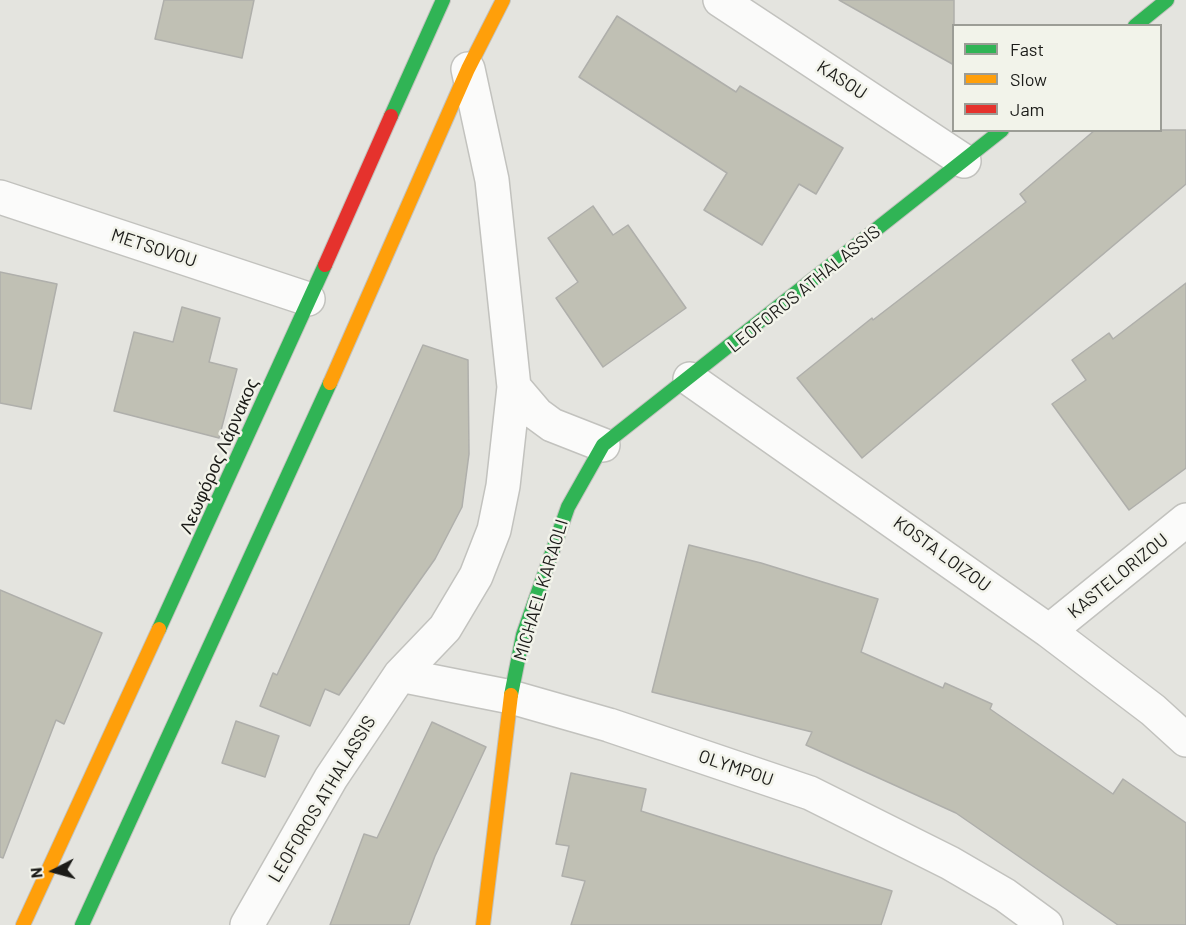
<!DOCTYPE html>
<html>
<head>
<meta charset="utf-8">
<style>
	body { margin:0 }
	#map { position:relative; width:1186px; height:925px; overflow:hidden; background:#e4e4df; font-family:Barlow,sans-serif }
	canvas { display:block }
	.legend { position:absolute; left:952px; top:24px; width:210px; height:108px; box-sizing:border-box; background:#f2f3ea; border:2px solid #9c9d96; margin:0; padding:8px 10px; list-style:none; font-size:18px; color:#1b1b18 }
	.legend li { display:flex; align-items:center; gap:12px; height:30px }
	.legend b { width:30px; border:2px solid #9c9d96 }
	.north { position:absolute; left:24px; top:841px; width:60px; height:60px; -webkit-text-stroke:4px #f2f3ea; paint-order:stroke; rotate:264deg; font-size:16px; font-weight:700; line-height:24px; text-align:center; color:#1b1b18 }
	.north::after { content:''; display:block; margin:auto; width:21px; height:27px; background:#1b1b18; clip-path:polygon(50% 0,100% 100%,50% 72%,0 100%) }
</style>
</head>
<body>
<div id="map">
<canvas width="1186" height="925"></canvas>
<ul class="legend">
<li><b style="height:8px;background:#30b455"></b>Fast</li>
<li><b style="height:8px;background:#ff9f0a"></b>Slow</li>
<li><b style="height:8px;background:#e5322d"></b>Jam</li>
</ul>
<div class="north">N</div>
</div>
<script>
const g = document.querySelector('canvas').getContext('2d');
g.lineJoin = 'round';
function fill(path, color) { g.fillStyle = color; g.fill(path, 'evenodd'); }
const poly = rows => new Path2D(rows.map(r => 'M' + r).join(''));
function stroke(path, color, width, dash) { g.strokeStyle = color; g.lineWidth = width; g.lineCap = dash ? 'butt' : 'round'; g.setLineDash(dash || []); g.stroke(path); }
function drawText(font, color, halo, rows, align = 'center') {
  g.font = font + ' Barlow,sans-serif'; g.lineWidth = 5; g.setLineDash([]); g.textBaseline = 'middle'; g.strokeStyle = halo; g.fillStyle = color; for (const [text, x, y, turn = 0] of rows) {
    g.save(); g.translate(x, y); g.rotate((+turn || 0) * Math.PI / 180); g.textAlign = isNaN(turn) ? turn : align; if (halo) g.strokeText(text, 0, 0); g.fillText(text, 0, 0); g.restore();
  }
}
const building = poly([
	[164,0,254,0,242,58,155,39,164,0],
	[839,0,954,0,954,65,839,0],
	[617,16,736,92,740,86,843,148,816,194,799,184,762,245,704,210,727,173,579,77,617,16],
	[1095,130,1186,130,1186,184,862,458,797,378,872,318,873,320,1026,202,1020,194,1095,130],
	[593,206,613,235,628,225,686,308,603,367,556,298,578,282,548,238,593,206],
	[0,272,57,284,31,409,0,403,0,272],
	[1186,283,1186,468,1129,510,1052,404,1086,380,1072,360,1109,333,1113,339,1186,283],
	[182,307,220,318,209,362,237,369,219,438,114,411,134,332,173,342,182,307],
	[423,345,468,360,469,454,462,507,435,559,339,695,325,689,310,726,260,706,273,673,277,675,423,345],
	[689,545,761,563,878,599,861,652,943,688,945,683,992,704,990,709,1113,794,1123,779,1186,823,1186,925,1118,925,956,813,806,745,812,732,652,692,689,545],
	[0,590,102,633,64,724,56,720,3,858,0,857,0,590],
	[236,721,279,736,265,777,222,763,236,721],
	[432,722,486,747,435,856,409,925,330,925,364,834,377,838,432,722],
	[571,773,646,789,641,811,892,891,881,925,571,925,585,881,562,876,569,846,556,844,571,773]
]);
fill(building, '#c0c0b4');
stroke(building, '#afafab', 1.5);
const street = poly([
	[720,0,964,161],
	[0,197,308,299],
	[690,379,1049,631,1153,710,1186,740],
	[514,387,537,414,552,425,603,445],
	[1049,631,1186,520],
	[400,675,511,697,609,725,810,793,950,863,1005,895,1046,925],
	[247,925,331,778,400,675,445,628,476,576,494,530,503,486,514,387,492,180,468,69]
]);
const fast = poly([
	[1135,26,1167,0],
	[391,116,443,0],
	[159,629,325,265],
	[511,695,523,635,568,507,603,445,1002,130],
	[82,925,330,383]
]);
const slow = poly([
	[330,383,468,69,503,0],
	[23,925,159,629],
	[483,925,511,695]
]);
const jam = poly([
	[325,265,391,116]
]);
stroke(street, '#c2c2be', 36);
stroke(fast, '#c2c2be', 16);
stroke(slow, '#c2c2be', 16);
stroke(jam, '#c2c2be', 16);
stroke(street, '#fbfbfa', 33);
stroke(fast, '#30b455', 14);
stroke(slow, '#ff9f0a', 14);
stroke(jam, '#e5322d', 14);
drawText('18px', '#1b1b18', '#f2f3ea', [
	["KASOU",842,80,33],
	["METSOVOU",154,248,18],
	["LEOFOROS ATHALASSIS",804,289,-39],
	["Λεωφόρος Λάρνακος",219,456,-66],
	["KOSTA LOIZOU",942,554,36],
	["KASTELORIZOU",1118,576,-39],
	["MICHAEL KARAOLI",541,590,-73],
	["OLYMPOU",736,768,19],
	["LEOFOROS ATHALASSIS",322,799,-59]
]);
</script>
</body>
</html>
